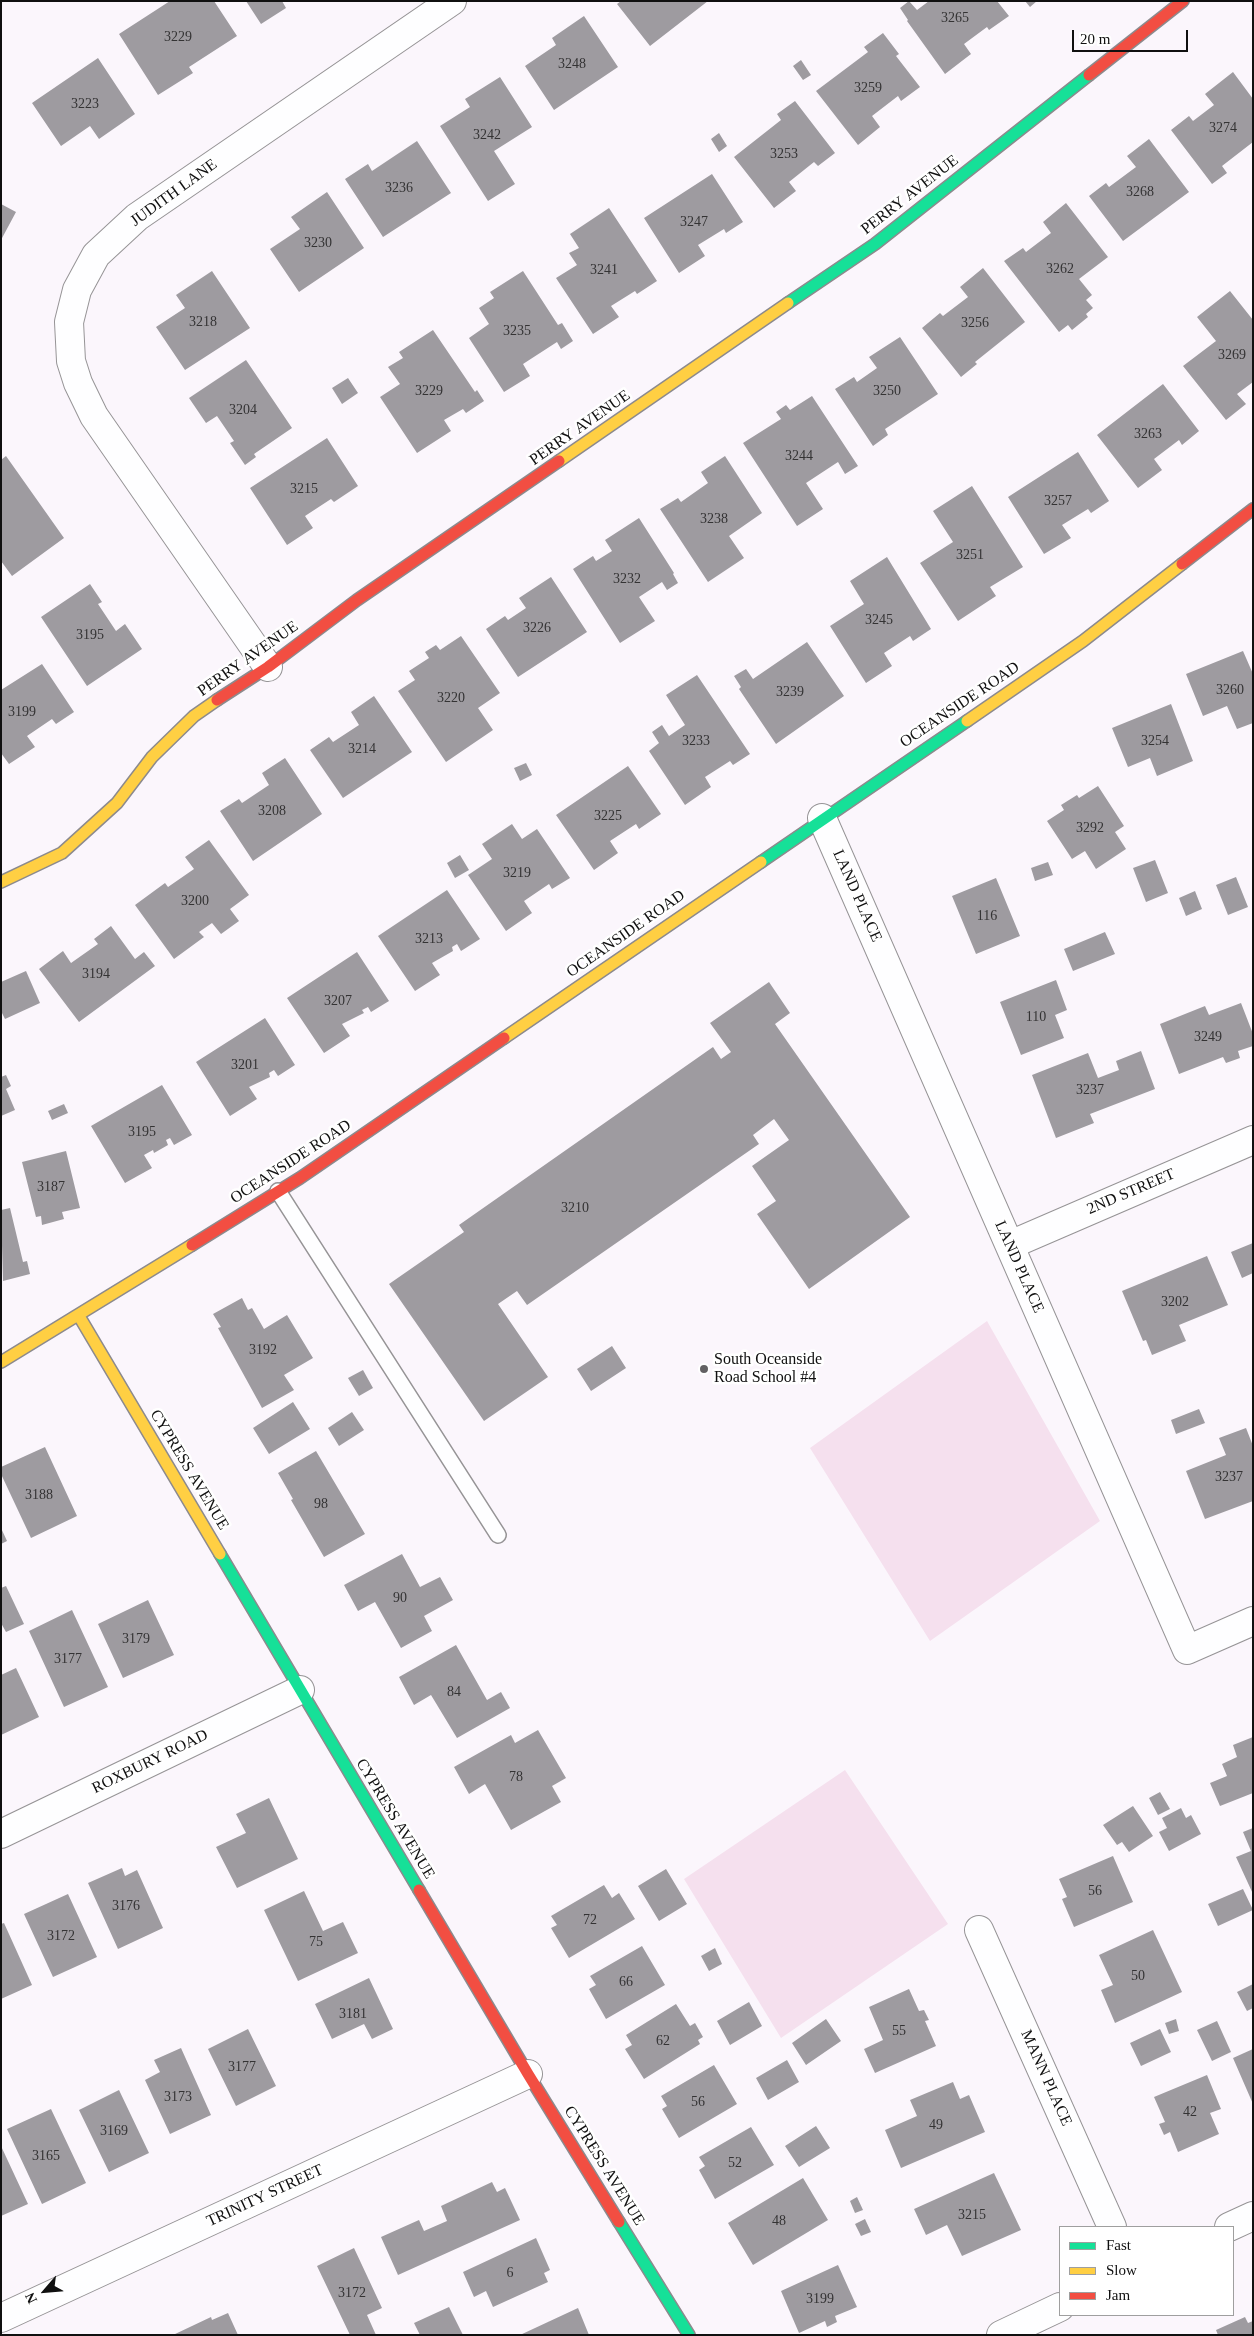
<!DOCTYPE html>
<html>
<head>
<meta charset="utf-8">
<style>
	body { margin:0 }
	#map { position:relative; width:1254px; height:2336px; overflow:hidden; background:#fbf6fc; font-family:"Times New Roman",serif }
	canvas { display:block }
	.frame { position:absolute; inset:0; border:2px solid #101010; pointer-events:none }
	.legend { position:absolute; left:1059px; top:2226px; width:175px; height:90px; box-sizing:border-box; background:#fff; border:1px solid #9f9f9f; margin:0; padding:6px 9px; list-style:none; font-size:15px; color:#101010 }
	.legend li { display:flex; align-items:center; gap:10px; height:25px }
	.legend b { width:25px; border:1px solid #9f9f9f }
	.north { position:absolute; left:20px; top:2266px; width:50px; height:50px; -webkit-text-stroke:4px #fff; paint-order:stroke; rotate:243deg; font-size:14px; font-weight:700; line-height:20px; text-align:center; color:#101010 }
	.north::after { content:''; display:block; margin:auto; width:18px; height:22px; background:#101010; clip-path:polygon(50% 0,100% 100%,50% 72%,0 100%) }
	.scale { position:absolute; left:1072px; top:30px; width:116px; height:22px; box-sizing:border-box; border:2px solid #101010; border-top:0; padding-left:6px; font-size:15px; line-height:18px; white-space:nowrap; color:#101010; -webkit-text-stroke:4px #fff; paint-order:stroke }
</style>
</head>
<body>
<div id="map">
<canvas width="1254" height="2336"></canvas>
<div class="frame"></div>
<ul class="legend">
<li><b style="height:6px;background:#16e098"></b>Fast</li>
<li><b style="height:6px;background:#ffcf43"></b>Slow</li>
<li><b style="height:6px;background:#f24e42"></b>Jam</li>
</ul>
<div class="north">N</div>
<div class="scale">20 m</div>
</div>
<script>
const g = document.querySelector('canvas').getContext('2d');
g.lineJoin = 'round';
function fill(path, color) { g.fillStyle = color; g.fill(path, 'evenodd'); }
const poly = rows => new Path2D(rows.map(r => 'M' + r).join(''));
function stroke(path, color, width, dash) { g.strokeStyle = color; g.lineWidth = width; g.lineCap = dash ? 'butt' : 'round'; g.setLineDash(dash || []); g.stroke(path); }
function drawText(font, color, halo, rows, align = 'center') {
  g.font = font + ' "Times New Roman",serif'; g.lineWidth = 5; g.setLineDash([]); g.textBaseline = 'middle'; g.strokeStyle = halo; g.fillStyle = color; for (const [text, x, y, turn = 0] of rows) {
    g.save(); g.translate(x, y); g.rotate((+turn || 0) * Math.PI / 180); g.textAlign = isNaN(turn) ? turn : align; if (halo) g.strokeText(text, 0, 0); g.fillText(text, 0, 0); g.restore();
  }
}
fill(poly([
	[987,1321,1100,1521,930,1641,810,1448],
	[845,1770,948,1924,781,2038,684,1879]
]), '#f5e0ee');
fill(poly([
	[170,1,214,1,237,36,189,67,193,73,158,95,119,34],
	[246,1,282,1,286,8,261,24],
	[621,1,708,1,650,46,617,4],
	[909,1,917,10,929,1,997,1,1009,16,989,30,987,27,964,44,971,54,945,74,907,21,908,20,900,8],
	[1025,1,1037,1,1030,7],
	[584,16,618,67,554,110,525,66,556,45,552,38],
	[883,33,899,54,896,56,920,87,901,101,898,96,872,116,880,127,858,145,816,91,868,52,864,47],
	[98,58,135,114,99,139,90,126,61,146,32,103],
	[801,60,811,75,803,80,793,66],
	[1233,72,1253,99,1253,142,1222,166,1227,173,1212,184,1171,130,1189,116,1193,121,1214,105,1205,94],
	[500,77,532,127,494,151,515,184,488,201,440,126,470,107,465,99],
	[795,101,835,153,818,166,814,162,789,182,796,191,774,208,734,157,781,120,777,114],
	[719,133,727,146,719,152,711,139],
	[1149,139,1189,192,1123,241,1089,196,1106,183,1109,187,1136,167,1127,156],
	[417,141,451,193,383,237,345,179,368,164,372,171],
	[712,174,743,222,726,233,724,229,698,245,705,256,679,273,644,218],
	[327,192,364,248,299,292,270,249,300,229,291,217],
	[1066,203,1108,257,1079,279,1092,295,1086,300,1093,308,1086,314,1088,317,1072,330,1068,325,1059,332,1004,261,1023,248,1026,252,1051,233,1043,222],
	[1,204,16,212,1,240],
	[609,208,657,281,637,294,635,291,611,306,619,317,593,334,556,278,577,265,569,253,579,248,570,234],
	[983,268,1025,322,975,362,977,364,961,377,922,328,940,313,943,316,968,297,960,287],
	[212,271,250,328,185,370,156,327,185,308,176,295],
	[523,271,558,325,562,323,573,341,561,349,557,342,523,364,530,376,504,392,469,338,489,324,479,308,494,298,490,292],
	[1230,291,1253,320,1253,382,1237,394,1246,404,1226,420,1183,366,1216,341,1197,317],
	[433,330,475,392,477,390,484,401,466,413,463,409,444,420,451,431,417,453,380,397,400,384,388,367,403,358,399,352],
	[900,337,938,394,885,429,888,435,873,446,835,389,854,377,857,382,877,368,869,357],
	[246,360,292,428,254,454,256,457,245,465,230,443,234,441,217,416,206,423,189,398],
	[348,378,358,393,342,404,332,388],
	[1163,384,1199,431,1182,445,1179,440,1154,459,1162,470,1138,488,1097,435],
	[812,396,858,466,845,474,838,462,806,483,823,509,797,526,743,443,781,419,776,412,786,405,790,410],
	[327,438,358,486,334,502,331,499,305,516,313,528,287,545,250,488],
	[1078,452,1109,501,1091,513,1088,509,1062,525,1071,538,1044,554,1008,497],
	[6,456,64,538,12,576,1,561,1,460],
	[725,456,762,513,729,536,744,558,708,582,660,509,678,498,681,502,708,483,701,472],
	[972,486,1023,567,990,587,996,596,958,621,920,563,953,542,933,511],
	[639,518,674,573,673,574,678,583,667,590,662,582,639,597,655,621,620,643,573,569,593,556,596,561,612,551,605,540],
	[887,557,931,629,913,641,910,636,884,653,892,666,866,683,830,626,864,604,850,581],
	[551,577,587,632,518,677,486,629,505,616,508,620,526,608,519,598],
	[90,584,102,602,98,604,116,631,125,624,142,649,87,686,41,617],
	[461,636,500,693,478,708,493,730,446,762,398,691,415,680,409,671,429,658,425,652,436,645,440,650],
	[807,642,844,696,776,744,739,689,741,687,734,676,746,669,753,679],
	[1243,651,1253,674,1253,723,1237,729,1227,706,1203,716,1186,674],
	[42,664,74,712,56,724,52,719,27,736,35,747,9,764,1,753,1,690],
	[697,675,750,754,733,765,730,761,705,777,711,787,685,805,649,751,659,743,652,732,662,725,669,736,685,725,666,695],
	[374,696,412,752,343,798,310,750,329,737,333,742,359,725,351,712],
	[1171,704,1193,761,1157,776,1150,758,1128,767,1112,728],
	[285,758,322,814,253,861,220,811,239,799,242,803,269,785,262,773],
	[526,763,532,775,520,781,514,768],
	[628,766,661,814,639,829,636,824,610,841,618,853,594,870,556,815],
	[1098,786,1124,826,1115,832,1126,849,1096,869,1085,851,1072,859,1047,821,1064,810,1061,805,1077,795,1079,798],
	[512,824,522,839,537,829,570,878,552,889,549,884,524,901,532,913,506,931,468,875,492,859,482,844],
	[209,840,249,895,230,909,239,921,221,934,212,923,199,932,204,937,174,959,135,905,165,883,168,887,194,869,185,857],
	[460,855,469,870,455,878,447,863],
	[1155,860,1168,893,1146,902,1133,868],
	[1048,862,1053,875,1035,881,1031,868],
	[1236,877,1248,907,1228,915,1216,885],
	[996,878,1020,936,976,954,952,896],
	[447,890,480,939,461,951,457,944,452,947,453,951,432,963,440,975,415,991,378,936],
	[1195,891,1202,909,1186,916,1179,898],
	[111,926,135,959,144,952,155,966,79,1022,39,969,63,951,71,963,98,944,94,939],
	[1105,932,1115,954,1073,971,1064,949],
	[357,952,389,1001,371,1012,368,1007,362,1010,364,1013,342,1024,350,1036,324,1053,287,998],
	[26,971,40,1003,5,1019,1,1011,1,982],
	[1056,980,1067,1010,1055,1015,1064,1038,1021,1055,1000,1002],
	[769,982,790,1013,775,1024,910,1217,809,1289,757,1214,776,1201,752,1166,789,1140,774,1119,753,1135,759,1144,527,1305,517,1291,498,1304,548,1377,484,1421,389,1284,464,1232,459,1225,713,1047,721,1059,731,1052,710,1023],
	[1241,1003,1253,1034,1253,1046,1238,1051,1240,1058,1226,1063,1223,1057,1179,1074,1160,1024,1205,1006,1209,1015],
	[265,1018,295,1065,278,1076,274,1070,269,1073,270,1077,249,1087,257,1099,230,1116,196,1062],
	[1141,1051,1155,1089,1090,1114,1094,1123,1056,1138,1032,1075,1088,1053,1098,1078,1119,1070,1116,1061],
	[6,1075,11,1086,6,1089,15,1110,1,1116,1,1077],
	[162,1085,192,1135,174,1145,170,1138,166,1140,168,1145,154,1153,153,1150,144,1155,152,1168,125,1183,91,1126],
	[64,1104,68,1113,52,1120,48,1111],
	[66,1151,80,1208,62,1212,64,1219,42,1225,41,1216,36,1217,22,1162],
	[10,1208,23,1262,27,1261,30,1274,3,1281,1,1210],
	[1253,1243,1253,1273,1242,1278,1231,1252],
	[1207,1256,1228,1305,1179,1325,1186,1341,1152,1355,1146,1340,1143,1341,1122,1291],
	[242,1298,248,1310,252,1308,264,1329,287,1315,313,1358,284,1375,294,1390,262,1408,218,1328,221,1327,213,1314],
	[612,1346,626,1368,591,1391,577,1369],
	[363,1370,373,1388,359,1396,348,1378],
	[293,1402,310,1429,269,1454,253,1428],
	[1199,1409,1205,1423,1176,1434,1171,1420],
	[352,1412,364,1430,339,1446,328,1428],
	[1246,1428,1253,1446,1253,1501,1205,1519,1186,1471,1226,1455,1219,1438],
	[45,1447,77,1516,31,1538,1,1474,1,1467],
	[316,1451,365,1534,324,1557,291,1500,293,1499,278,1473],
	[1,1528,7,1541,1,1544],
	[402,1554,420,1587,440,1577,453,1600,424,1616,432,1631,401,1648,375,1602,358,1611,344,1585],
	[6,1586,24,1624,6,1632,1,1623,1,1588],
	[148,1600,174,1655,123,1678,98,1624],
	[72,1610,108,1687,64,1707,29,1631],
	[456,1645,487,1700,501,1692,510,1708,457,1738,431,1695,414,1705,399,1677],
	[16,1668,39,1717,1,1735,1,1675],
	[538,1730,566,1778,552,1786,561,1802,511,1830,485,1784,469,1794,454,1767,511,1735,515,1743],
	[1253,1737,1253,1793,1220,1806,1210,1783,1227,1776,1222,1764,1237,1757,1233,1745],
	[1160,1792,1170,1809,1158,1815,1149,1798],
	[269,1798,298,1859,237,1888,216,1847,246,1833,236,1814],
	[1133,1806,1153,1836,1129,1852,1122,1842,1117,1845,1103,1825],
	[1181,1808,1186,1818,1191,1815,1201,1834,1169,1851,1159,1832,1167,1828,1162,1818],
	[1253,1828,1253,1894,1236,1857,1251,1851,1243,1832],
	[1113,1856,1133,1902,1074,1927,1062,1899,1067,1897,1059,1879],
	[122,1868,125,1876,137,1870,163,1928,118,1949,88,1883],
	[666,1869,687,1904,659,1921,638,1886],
	[604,1885,612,1898,619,1893,635,1919,569,1958,551,1928,557,1925,551,1916],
	[1243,1889,1253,1910,1218,1926,1208,1904],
	[304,1891,323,1931,343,1922,358,1953,298,1981,264,1910],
	[68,1894,97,1957,53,1977,24,1914],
	[4,1923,32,1985,1,1999,1,1924],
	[1153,1930,1182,1992,1115,2023,1101,1990,1113,1985,1099,1955],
	[642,1946,665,1985,606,2019,589,1989,596,1985,590,1976],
	[715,1948,722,1964,709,1971,701,1956],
	[369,1978,393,2029,372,2039,364,2024,332,2039,315,2004],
	[1253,1984,1253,2008,1247,2011,1237,1992],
	[909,1989,919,2011,924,2010,929,2020,925,2021,936,2046,875,2073,864,2049,883,2040,869,2007],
	[749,2002,762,2026,730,2045,717,2021],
	[676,2004,690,2026,695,2023,703,2037,698,2040,700,2044,644,2079,625,2049,632,2045,626,2035],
	[826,2019,841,2041,806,2065,792,2043],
	[1176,2019,1179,2031,1169,2034,1165,2023],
	[1217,2021,1231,2052,1212,2061,1197,2030],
	[248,2029,276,2086,236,2106,208,2049],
	[1160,2029,1171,2052,1141,2066,1130,2043],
	[181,2048,211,2115,170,2134,145,2080,160,2072,154,2060],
	[1253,2049,1253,2104,1233,2058],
	[787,2060,799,2082,768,2100,756,2078],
	[714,2065,737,2104,679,2138,662,2109,667,2106,661,2096],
	[1207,2075,1221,2109,1210,2113,1219,2134,1178,2152,1170,2132,1164,2135,1159,2124,1165,2122,1154,2097],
	[953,2082,960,2099,969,2095,985,2132,901,2168,885,2130,917,2116,910,2100],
	[119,2090,149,2153,109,2172,79,2110],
	[51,2109,86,2183,42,2204,7,2129],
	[816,2126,830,2148,799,2167,785,2146],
	[751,2127,774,2165,715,2199,699,2170,705,2166,699,2157],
	[1,2146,28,2204,1,2216],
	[994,2173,1021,2230,962,2256,947,2225,926,2235,914,2209],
	[803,2178,828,2220,753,2265,728,2223],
	[492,2182,497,2192,505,2188,520,2220,398,2275,381,2237,419,2220,424,2231,447,2221,441,2206],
	[857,2197,863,2210,855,2213,850,2201],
	[865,2219,871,2232,861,2236,855,2224],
	[536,2238,550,2270,544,2273,548,2282,493,2307,486,2291,474,2297,463,2272],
	[354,2248,382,2308,367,2315,376,2335,350,2335,317,2266],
	[838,2265,857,2307,835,2316,837,2322,827,2327,825,2321,799,2333,781,2291],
	[449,2307,463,2335,420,2335,414,2323],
	[578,2308,589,2335,520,2335],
	[228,2313,238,2335,173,2335,211,2317,212,2320],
	[1245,2317,1248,2323,1253,2321,1253,2335,1218,2335,1216,2330]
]), '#9e9ba0');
const lane = poly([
	[278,1191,498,1535]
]);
const street = poly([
	[268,667,94,416,78,383,71,361,69,322,77,290,96,255,137,217,452,1],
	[822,818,1187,1650,1253,1621],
	[1010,1245,1253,1140],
	[1,1834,300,1690],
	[979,1930,1112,2227],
	[1229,2227,1253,2216],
	[1,2318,528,2074],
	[1001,2335,1060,2307]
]);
const fast = poly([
	[788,303,875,244,1089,75],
	[761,862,967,721],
	[220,1554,419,1890],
	[619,2222,689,2335]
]);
const slow = poly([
	[559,461,788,303],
	[967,721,1083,641,1182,564],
	[1,882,62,853,117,803,152,757,194,716,217,700],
	[504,1038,761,862],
	[79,1316,220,1554],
	[1,1362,192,1245]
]);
const jam = poly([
	[1089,75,1183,1],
	[1182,564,1253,509],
	[217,700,268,667,357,600,559,461],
	[192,1245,300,1178,504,1038],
	[419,1890,528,2074,619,2222]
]);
stroke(lane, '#969496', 18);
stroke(street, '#969496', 30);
stroke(fast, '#8c8a8d', 14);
stroke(slow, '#8c8a8d', 14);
stroke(jam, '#8c8a8d', 14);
stroke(lane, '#fefeff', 15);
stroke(street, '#fefeff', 28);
stroke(fast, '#16e098', 11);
stroke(slow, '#ffcf43', 11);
stroke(jam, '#f24e42', 11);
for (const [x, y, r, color] of [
	[704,1369,5,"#626063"]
]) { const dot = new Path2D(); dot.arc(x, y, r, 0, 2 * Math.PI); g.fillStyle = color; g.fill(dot); stroke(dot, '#fff', 2); }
drawText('14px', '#343334', null, [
	["3265",955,18],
	["3229",178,37],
	["3248",572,64],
	["3259",868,88],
	["3223",85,104],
	["3274",1223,128],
	["3242",487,135],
	["3253",784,154],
	["3236",399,188],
	["3268",1140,192],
	["3247",694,222],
	["3230",318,243],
	["3262",1060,269],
	["3241",604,270],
	["3218",203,322],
	["3256",975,323],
	["3235",517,331],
	["3269",1232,355],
	["3229",429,391],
	["3250",887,391],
	["3204",243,410],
	["3263",1148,434],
	["3244",799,456],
	["3215",304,489],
	["3257",1058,501],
	["3238",714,519],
	["3251",970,555],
	["3232",627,579],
	["3245",879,620],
	["3226",537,628],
	["3195",90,635],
	["3260",1230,690],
	["3239",790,692],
	["3220",451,698],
	["3199",22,712],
	["3233",696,741],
	["3254",1155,741],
	["3214",362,749],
	["3208",272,811],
	["3225",608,816],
	["3292",1090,828],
	["3219",517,873],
	["3200",195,901],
	["116",987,916],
	["3213",429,939],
	["3194",96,974],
	["3207",338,1001],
	["110",1036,1017],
	["3249",1208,1037],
	["3201",245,1065],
	["3237",1090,1090],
	["3195",142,1132],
	["3187",51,1187],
	["3210",575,1208],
	["3202",1175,1302],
	["3192",263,1350],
	["3237",1229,1477],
	["3188",39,1495],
	["98",321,1504],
	["90",400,1598],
	["3179",136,1639],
	["3177",68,1659],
	["84",454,1692],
	["78",516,1777],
	["56",1095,1891],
	["3176",126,1906],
	["72",590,1920],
	["3172",61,1936],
	["75",316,1942],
	["50",1138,1976],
	["66",626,1982],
	["3181",353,2014],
	["55",899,2031],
	["62",663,2041],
	["3177",242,2067],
	["3173",178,2097],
	["56",698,2102],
	["42",1190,2112],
	["49",936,2125],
	["3169",114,2131],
	["3165",46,2156],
	["52",735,2163],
	["3215",972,2215],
	["48",779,2221],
	["6",510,2273],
	["3172",352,2293],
	["3199",820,2299]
]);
drawText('16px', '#101010', '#fff', [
	["JUDITH LANE",174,193,-36],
	["PERRY AVENUE",910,195,-38],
	["PERRY AVENUE",580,428,-35],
	["PERRY AVENUE",248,659,-35],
	["OCEANSIDE ROAD",960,705,-34],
	["LAND PLACE",857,896,66],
	["OCEANSIDE ROAD",626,934,-35],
	["OCEANSIDE ROAD",291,1162,-33],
	["2ND STREET",1131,1192,-23],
	["LAND PLACE",1019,1267,66],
	["CYPRESS AVENUE",189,1470,59],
	["ROXBURY ROAD",150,1762,-26],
	["CYPRESS AVENUE",395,1819,59],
	["MANN PLACE",1046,2078,66],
	["CYPRESS AVENUE",604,2166,58],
	["TRINITY STREET",265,2196,-25]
]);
drawText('16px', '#101010', '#fff', [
	["South Oceanside",714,1360],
	["Road School #4",714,1378]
], 'left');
</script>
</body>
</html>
